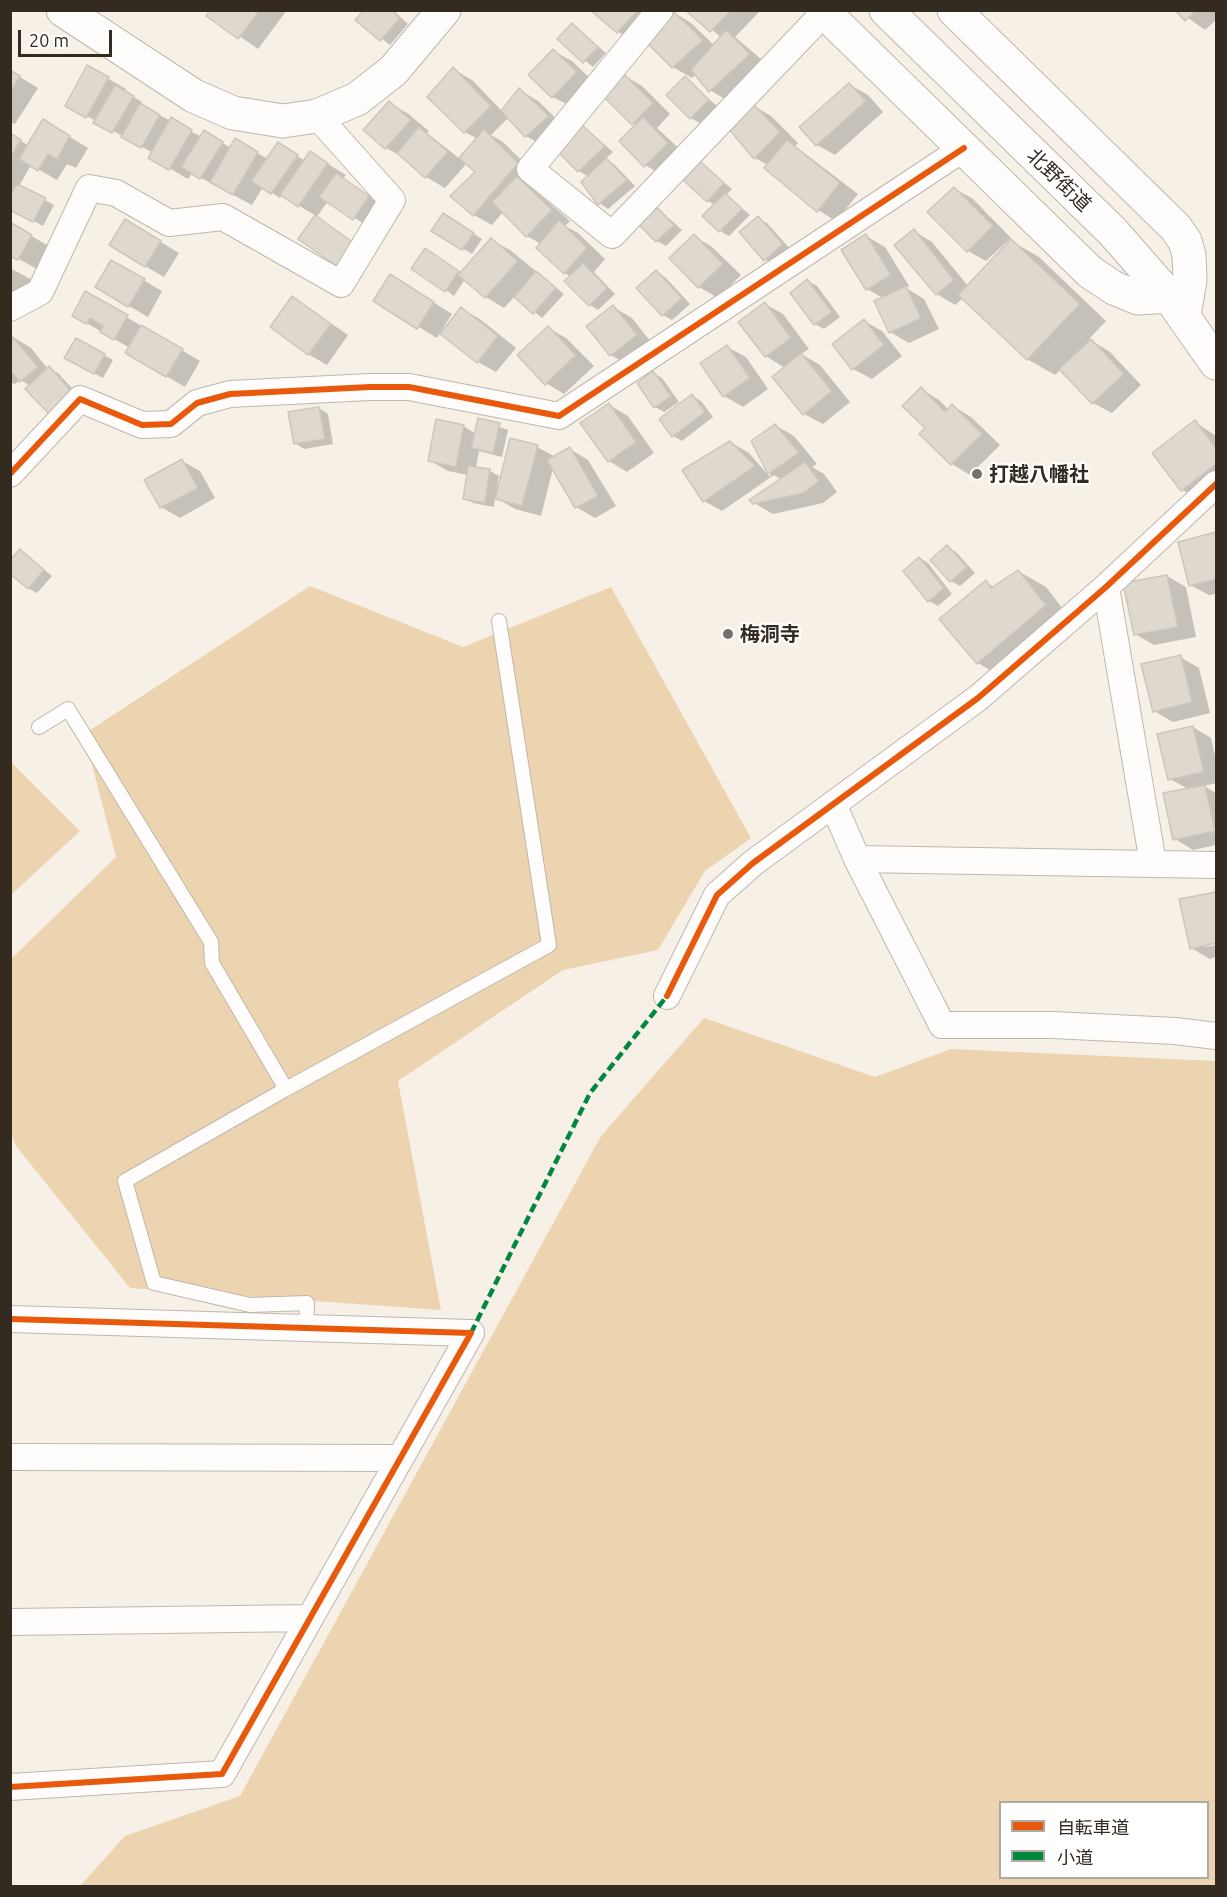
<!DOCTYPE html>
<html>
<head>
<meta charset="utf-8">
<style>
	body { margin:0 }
	#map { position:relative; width:1227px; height:1897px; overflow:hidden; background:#f7f0e7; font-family:Ubuntu,"Noto Sans JP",sans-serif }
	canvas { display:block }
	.frame { position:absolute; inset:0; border:12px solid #332b20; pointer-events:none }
	.legend { position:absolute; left:999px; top:1801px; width:210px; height:78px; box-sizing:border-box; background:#fff; border:2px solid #adaaa6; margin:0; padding:8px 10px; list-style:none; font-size:18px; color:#332b20 }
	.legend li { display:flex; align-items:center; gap:12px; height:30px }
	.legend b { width:30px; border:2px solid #adaaa6 }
	.scale { position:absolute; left:18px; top:30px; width:94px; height:27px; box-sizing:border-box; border:3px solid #332b20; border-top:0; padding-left:8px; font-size:18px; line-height:21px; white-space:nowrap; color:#332b20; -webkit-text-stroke:4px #fff; paint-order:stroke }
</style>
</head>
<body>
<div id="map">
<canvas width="1227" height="1897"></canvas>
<div class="frame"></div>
<ul class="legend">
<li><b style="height:8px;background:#e8590c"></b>自転車道</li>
<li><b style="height:8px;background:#00873e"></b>小道</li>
</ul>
<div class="scale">20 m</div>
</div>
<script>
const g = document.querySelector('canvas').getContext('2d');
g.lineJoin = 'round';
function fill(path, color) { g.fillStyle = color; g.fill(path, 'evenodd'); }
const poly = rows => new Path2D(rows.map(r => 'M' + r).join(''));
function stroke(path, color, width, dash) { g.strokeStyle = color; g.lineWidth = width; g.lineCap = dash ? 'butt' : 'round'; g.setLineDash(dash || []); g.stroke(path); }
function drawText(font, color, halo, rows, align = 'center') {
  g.font = font + ' Ubuntu,"Noto Sans JP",sans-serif'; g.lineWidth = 4.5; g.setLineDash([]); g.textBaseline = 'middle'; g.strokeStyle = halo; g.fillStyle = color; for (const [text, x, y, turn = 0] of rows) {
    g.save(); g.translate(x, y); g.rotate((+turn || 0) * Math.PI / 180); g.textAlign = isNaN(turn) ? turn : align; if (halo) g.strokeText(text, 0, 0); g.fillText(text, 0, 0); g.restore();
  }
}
fill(poly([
	[310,586,463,647,611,587,751,838,705,871,658,950,563,970,398,1081,441,1310,130,1288,16,1146,11,1133,10,960,116,857,84,734],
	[11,762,80,831,11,895],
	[704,1018,875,1077,951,1049,1216,1061,1216,1886,80,1886,125,1836,240,1796,601,1136],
	[1000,1802,1208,1802,1208,1878,1000,1878]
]), '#edd4b0');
fill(poly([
	[212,10,287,10,258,49,209,15],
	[366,10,393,10,408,24,390,45,357,20],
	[593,10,646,10,636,42,618,32],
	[688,10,761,10,735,37,768,65,728,101,710,90,696,74,692,78,673,67,647,41,673,12,691,23,715,46,722,38],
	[1177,10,1216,10,1216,20,1205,30],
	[572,24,606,53,593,67,559,39],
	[553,51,572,61,595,83,572,107,553,97,530,75],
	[88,67,126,89,125,92,142,102,140,105,202,137,204,132,231,148,235,141,268,159,279,144,305,161,310,153,346,175,343,179,387,208,372,229,328,201,316,218,372,256,357,277,300,239,316,216,282,195,280,198,263,187,252,205,192,173,188,179,150,157,153,153,67,105],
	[453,69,472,80,502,111,520,90,538,101,566,128,545,147,526,136,509,117,491,135,503,142,535,174,527,184,570,221,565,226,578,233,605,259,594,272,615,294,598,310,590,305,571,277,565,273,541,244,527,236,503,212,492,225,474,215,477,172,467,163,445,188,426,177,405,158,386,148,365,130,389,103,407,113,429,131,427,133,460,159,478,139,465,132],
	[10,71,38,88,15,124,10,122],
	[623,75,642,86,670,114,657,128,685,154,664,176,645,165,637,126,632,123],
	[685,78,717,106,700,123,691,118],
	[850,85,868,95,883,112,835,155,817,145],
	[752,105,771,116,798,143,795,146,858,194,836,221,818,210,768,165,755,158],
	[44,121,88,148,76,168,67,164,57,180,31,165,19,186,54,205,43,226,10,208,14,192,10,190,10,134,29,146],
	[582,126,613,152,605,159,615,165,635,186,608,209,599,203,589,177,579,171,560,152],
	[700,163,732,189,726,195,750,215,729,236,720,231,715,205,708,201],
	[954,188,973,199,1011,238,986,261,968,251],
	[654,205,682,230,666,246,657,241],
	[758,218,767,223,791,250,774,265,765,259],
	[452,220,482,239,472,254,433,230],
	[10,223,50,247,37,269,10,254],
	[914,231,932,242,968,286,1011,241,1039,257,1106,321,1089,339,1110,352,1141,385,1112,413,1093,403,1061,369,1055,375,1027,359,963,298,955,305,937,294],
	[144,232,179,253,164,277,145,266],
	[694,236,712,247,741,275,718,298,699,287,671,258],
	[866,236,885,247,909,286,906,288,924,299,939,329,909,343,890,332,883,298,867,289,843,250],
	[491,240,510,250,564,294,542,318,515,296,504,308,486,297,465,279,454,296,446,290,434,255,462,274],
	[112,262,162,291,148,317,97,287],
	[10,268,36,282,28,300,10,292],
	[656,272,665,277,690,304,672,320,663,315],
	[808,281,817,286,840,317,824,329,815,324],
	[409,287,452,314,437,338,375,300],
	[86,293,200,361,185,387,127,353,130,348,74,316],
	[293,297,348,335,327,365,308,354],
	[765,304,783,314,809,349,801,354,820,365,850,402,823,424,804,414,785,368,766,356],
	[613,307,632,318,654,346,629,366,611,355],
	[462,309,480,319,516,348,496,372,478,362],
	[864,321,882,331,902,356,872,379,853,369],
	[548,328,566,338,594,366,564,394,546,383],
	[13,337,31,348,48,369,58,373,80,397,30,386,21,380,15,384,10,382],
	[76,340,113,360,103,378,66,358],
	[727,347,746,357,768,389,743,407,724,396,702,364],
	[653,373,662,378,679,402,664,412,655,407],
	[921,389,939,400,949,410,953,406,971,417,1000,445,970,475,952,464,927,428],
	[692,396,701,401,713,417,682,441,673,436],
	[609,405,628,416,654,453,627,472,609,461],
	[319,408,328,414,333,444,304,449,295,443],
	[480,420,508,430,502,457,479,451,476,468,490,471,499,476,497,485,537,447,556,457,570,449,588,460,616,506,595,518,576,507,553,468,541,516,515,509,495,497,494,507,473,503,464,498,468,475,448,471,429,460,463,426,476,434],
	[1195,422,1216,436,1216,488,1201,500,1182,490],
	[775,425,794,436,817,464,812,467,824,474,837,492,823,503,773,514,754,503,782,480,774,475,722,511,704,501,730,442,749,453,770,477],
	[182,461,200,471,215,498,180,518,161,507],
	[1216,534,1216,603,1215,594,1209,595,1190,585,1180,543],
	[947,547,956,552,975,573,960,586,951,581,932,560],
	[21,551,52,576,37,593,28,588],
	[920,558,928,563,952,594,938,606,929,601,905,571],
	[1018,571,1046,587,1073,622,1005,679,978,663,986,582,994,587],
	[1167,576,1186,587,1196,637,1154,645,1135,634],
	[1180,657,1199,668,1210,713,1173,722,1154,711],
	[1193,727,1211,738,1216,760,1216,783,1204,786,1216,793,1216,845,1193,850,1175,839,1188,789,1170,779],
	[1216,893,1216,942,1205,944,1205,947,1216,945,1216,957,1210,959,1191,948,1181,901]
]), '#0003');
const building = poly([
	[210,10,260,10,238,39,206,16,210,10],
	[364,10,392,10,400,18,380,41,355,20,364,10],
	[590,10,638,10,617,33,590,10],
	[672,10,703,40,672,68,645,41,672,10],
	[685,10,732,10,710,32,685,10],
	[1175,10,1197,10,1185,21,1175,10],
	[572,23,598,47,583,63,557,39,572,23],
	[726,30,750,54,709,92,691,70,726,30],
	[553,49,577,72,552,98,528,75,553,49],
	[87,65,109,77,86,118,65,106,87,65],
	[453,67,491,106,464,133,427,97,453,67],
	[10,70,20,76,10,92,10,70],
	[623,73,653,103,632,125,602,95,623,73],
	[685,76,709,100,690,119,666,95,685,76],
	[849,83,866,101,816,146,799,127,849,83],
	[115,85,134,96,112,133,93,123,115,85],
	[519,88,549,116,525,137,501,111,519,88],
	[389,101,411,120,385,149,363,130,389,101],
	[140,103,160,115,141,148,121,137,140,103],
	[752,103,780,132,754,159,728,128,752,103],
	[171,117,192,130,169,170,148,158,171,117],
	[643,117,668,143,644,167,619,141,643,117],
	[43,119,70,136,57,159,48,154,38,171,19,159,43,119],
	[582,125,605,146,578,172,558,152,582,125],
	[419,127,448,152,425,178,397,153,419,127],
	[484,129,518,163,473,216,450,196,475,172,459,158,484,129],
	[204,130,223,142,200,179,181,167,204,130],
	[10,133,21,140,10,158,10,133],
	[235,138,258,152,233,195,210,182,235,138],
	[787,140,840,183,817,212,764,168,787,140],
	[278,142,298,155,271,194,251,181,278,142],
	[310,151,328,163,298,207,280,195,310,151],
	[606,158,627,180,598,205,581,182,606,158],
	[700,161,724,183,707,202,683,180,700,161],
	[336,173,369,196,353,220,319,197,336,173],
	[517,176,552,210,526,237,492,202,517,176],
	[17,184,46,198,33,222,10,210,10,196,17,184],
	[954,187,993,226,967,252,927,212,954,187],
	[725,193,742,209,719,232,702,216,725,193],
	[653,203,674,225,656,242,635,221,653,203],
	[443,213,474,233,462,250,431,231,443,213],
	[315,215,355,244,338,267,298,239,315,215],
	[758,216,783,244,764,261,739,232,758,216],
	[125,219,161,241,145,267,109,245,125,219],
	[559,220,587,248,564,274,536,248,559,220],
	[10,222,32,235,18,260,10,256,10,222],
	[914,229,954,280,936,295,894,245,914,229],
	[694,234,723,264,698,288,669,258,694,234],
	[866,234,891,275,866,290,841,250,866,234],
	[491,238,518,261,485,298,458,275,491,238],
	[1011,239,1080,304,1027,360,958,295,1011,239],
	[425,248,459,271,445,292,411,269,425,248],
	[111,260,145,279,128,307,95,287,111,260],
	[583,263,607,288,589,306,564,281,583,263],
	[656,270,682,298,662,316,636,288,656,270],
	[536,271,556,288,533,314,514,297,536,271],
	[390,274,434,302,417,329,373,301,390,274],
	[807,279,832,312,814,325,790,293,807,279],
	[906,286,921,318,889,333,874,301,906,286],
	[85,291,128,315,114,340,100,332,103,326,90,318,86,324,72,316,85,291],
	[292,296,331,324,308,355,270,327,292,296],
	[765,302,791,338,765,357,738,322,765,302],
	[613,305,637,335,610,356,586,326,613,305],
	[461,307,498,336,477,363,440,334,461,307],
	[864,319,884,345,852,370,832,344,864,319],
	[141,325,183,349,166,377,125,353,141,325],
	[548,326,576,355,545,385,517,355,548,326],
	[12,336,38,367,20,382,10,370,12,336],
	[76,338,105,354,94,374,64,358,76,338],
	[1091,339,1124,374,1092,404,1059,369,1091,339],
	[727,345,750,378,723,397,700,363,727,345],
	[801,353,832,391,803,415,772,377,801,353],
	[49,366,72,392,49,414,25,389,49,366],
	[653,371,671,396,654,408,637,383,653,371],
	[921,387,945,412,952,404,982,434,951,465,919,434,925,428,902,406,921,387],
	[692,394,705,412,672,437,659,419,692,394],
	[609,403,636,442,608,462,580,423,609,403],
	[319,407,325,439,294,444,288,412,319,407],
	[478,418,500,423,493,453,471,448,478,418],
	[436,419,464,425,456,467,428,461,436,419],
	[1195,420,1216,448,1216,464,1181,491,1152,453,1195,420],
	[775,424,799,453,768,474,751,441,775,424],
	[510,438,538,445,522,506,495,499,510,438],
	[730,441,755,466,703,502,682,470,730,441],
	[570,447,598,496,575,508,547,460,570,447],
	[182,459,198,488,160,508,144,480,182,459],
	[805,462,819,481,804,493,753,504,749,500,805,462],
	[468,466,490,469,485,503,463,499,468,466],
	[1216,532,1216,579,1189,586,1178,542,1216,532],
	[947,545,967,567,950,582,930,560,947,545],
	[20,549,44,570,28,589,10,574,10,560,20,549],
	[919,557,944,588,928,602,903,571,919,557],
	[1018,570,1046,605,977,664,939,619,986,580,991,588,1018,570],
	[1167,575,1178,627,1134,635,1123,583,1167,575],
	[1181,655,1192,702,1153,712,1141,664,1181,655],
	[1193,726,1204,772,1168,780,1157,734,1193,726],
	[1205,785,1215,831,1173,840,1163,793,1205,785],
	[1216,892,1216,943,1190,949,1179,899,1216,892]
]);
fill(building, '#dfd8ce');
stroke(building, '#cdc6bc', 1.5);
const lane = poly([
	[39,727,68,709,211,942,212,963,286,1089,125,1181,154,1283,250,1305,307,1303,306,1328],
	[286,1089,549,945,499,621]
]);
const street = poly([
	[660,10,530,169,612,235,824,13],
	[10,308,40,292,89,188,116,193,169,223,223,217,341,284,392,200,317,116],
	[10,474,80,399,142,425,171,424,197,403,230,394,370,387,409,387,559,416,964,148],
	[1106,587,1153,863],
	[834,806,857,859,942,1025,1053,1025,1175,1031,1216,1036],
	[857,859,1216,865],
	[667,996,717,895,753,863,978,698,1106,587,1216,484],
	[10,1319,471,1333,222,1774,10,1787],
	[10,1457,400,1458],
	[10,1622,310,1618]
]);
const secondary = poly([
	[63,10,194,96,233,113,283,121,317,116,357,99,393,71,444,10],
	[822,10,1090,272,1114,288,1138,298,1169,296],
	[886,10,1113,232,1169,296,1216,363],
	[954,10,1176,228,1185,241,1189,255,1190,280,1184,315]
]);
stroke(lane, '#bdb7ae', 16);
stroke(street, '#bdb7ae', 28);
stroke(secondary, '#bdb7ae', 35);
stroke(lane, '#fefdfb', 14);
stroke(street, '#fefdfb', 26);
stroke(secondary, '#fefdfb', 33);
stroke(poly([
	[471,1333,590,1093,667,996]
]), '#00873e', 4.5, [9, 4.5]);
stroke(poly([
	[10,474,80,399,142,425,171,424,197,403,230,394,370,387,409,387,559,416,964,148],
	[667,996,717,895,753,863,978,698,1106,587,1216,484],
	[10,1319,471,1333,222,1774,10,1787]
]), '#e8590c', 6);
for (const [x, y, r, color] of [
	[977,474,6,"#787066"],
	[728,634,6,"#787066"]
]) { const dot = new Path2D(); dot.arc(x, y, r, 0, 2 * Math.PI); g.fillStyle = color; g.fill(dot); stroke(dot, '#fff', 2); }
drawText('20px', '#332b20', '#fff', [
	["北野街道",1059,180,44]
]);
drawText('bold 20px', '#332b20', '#fff', [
	["打越八幡社",989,474],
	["梅洞寺",740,634]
], 'left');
</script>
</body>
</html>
